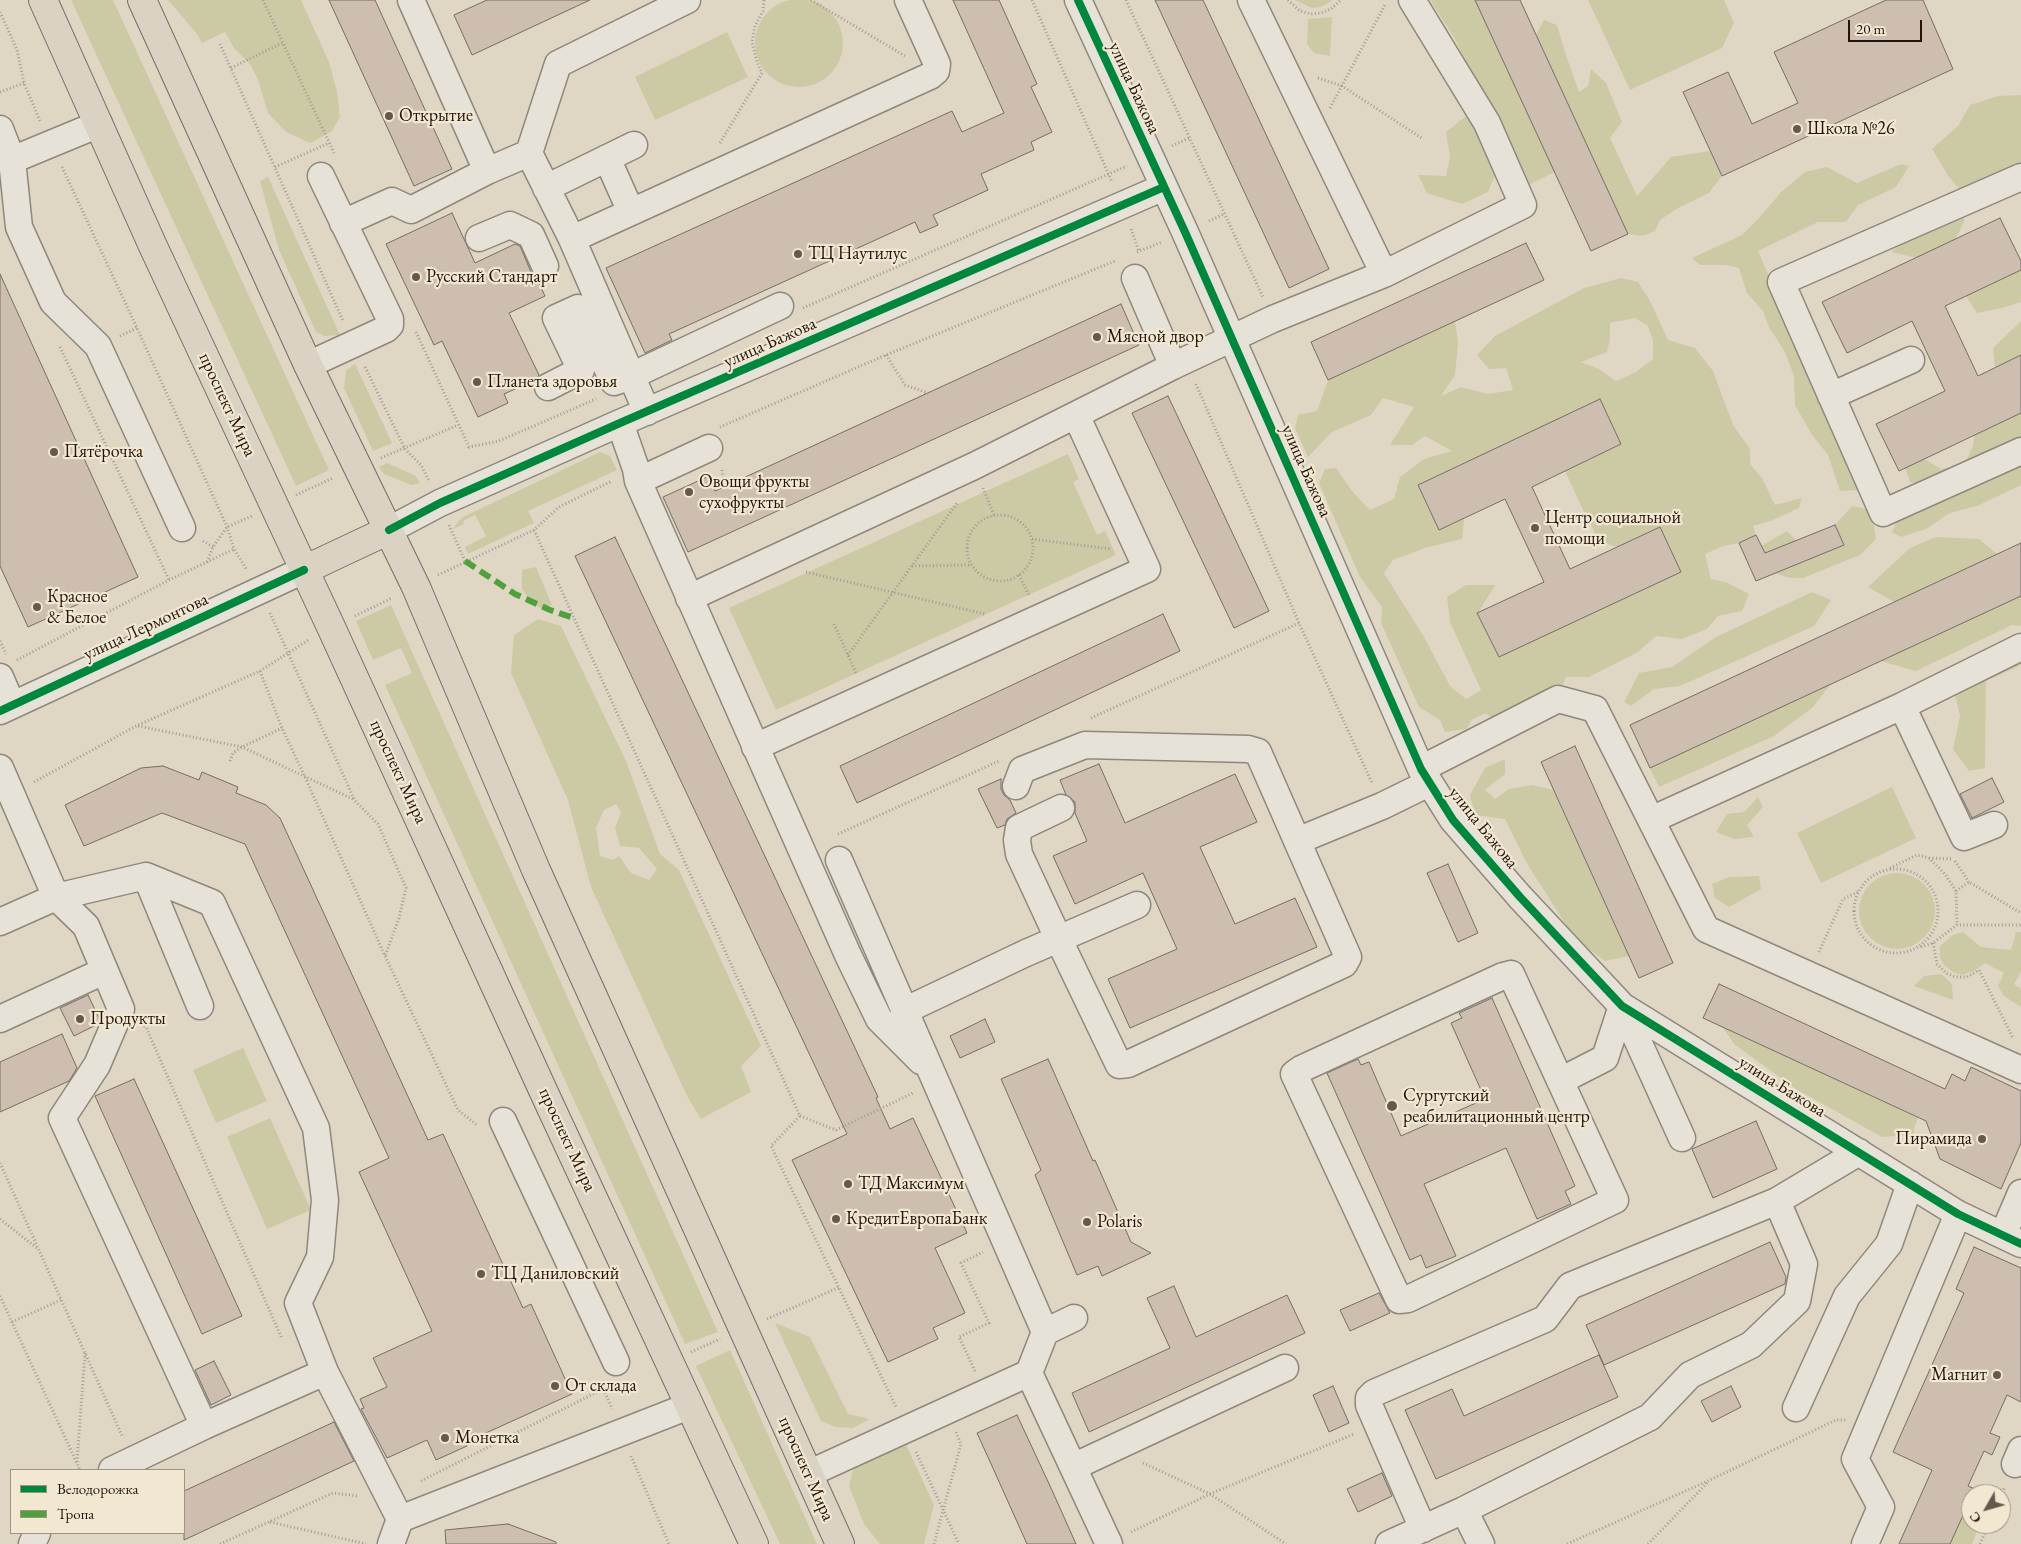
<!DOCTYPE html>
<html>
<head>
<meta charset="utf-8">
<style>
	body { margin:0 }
	#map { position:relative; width:2021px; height:1544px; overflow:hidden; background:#dfd7c4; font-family:"EB Garamond",serif }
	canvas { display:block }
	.legend { position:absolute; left:10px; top:1469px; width:175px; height:65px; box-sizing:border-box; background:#f2e8d1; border:1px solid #9f9382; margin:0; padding:6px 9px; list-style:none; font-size:15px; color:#23130c }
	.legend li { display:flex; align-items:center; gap:10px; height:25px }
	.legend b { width:25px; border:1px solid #9f9382 }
	.north { position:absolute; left:1961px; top:1484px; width:50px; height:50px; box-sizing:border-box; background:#f2e8d1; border:1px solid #9f9382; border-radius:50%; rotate:232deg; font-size:14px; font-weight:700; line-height:20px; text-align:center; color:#23130c }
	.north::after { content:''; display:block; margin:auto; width:18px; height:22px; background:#65584c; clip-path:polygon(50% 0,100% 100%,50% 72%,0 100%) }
	.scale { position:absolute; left:1848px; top:20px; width:74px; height:22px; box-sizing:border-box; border:2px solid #23130c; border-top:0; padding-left:6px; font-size:15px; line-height:18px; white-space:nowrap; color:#23130c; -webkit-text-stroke:4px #f2e8d1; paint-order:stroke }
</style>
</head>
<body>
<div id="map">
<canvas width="2021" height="1544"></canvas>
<ul class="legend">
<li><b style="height:6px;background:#00873e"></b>Велодорожка</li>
<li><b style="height:6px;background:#50a03e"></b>Тропа</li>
</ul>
<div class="north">С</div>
<div class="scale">20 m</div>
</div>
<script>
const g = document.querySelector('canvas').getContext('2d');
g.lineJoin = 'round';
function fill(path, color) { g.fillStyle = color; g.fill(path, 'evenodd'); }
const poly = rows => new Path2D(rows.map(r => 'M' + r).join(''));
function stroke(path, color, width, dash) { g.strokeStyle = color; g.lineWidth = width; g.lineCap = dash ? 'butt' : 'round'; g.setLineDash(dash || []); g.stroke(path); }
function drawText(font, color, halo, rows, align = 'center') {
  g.font = font + ' "EB Garamond",serif'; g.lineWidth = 4.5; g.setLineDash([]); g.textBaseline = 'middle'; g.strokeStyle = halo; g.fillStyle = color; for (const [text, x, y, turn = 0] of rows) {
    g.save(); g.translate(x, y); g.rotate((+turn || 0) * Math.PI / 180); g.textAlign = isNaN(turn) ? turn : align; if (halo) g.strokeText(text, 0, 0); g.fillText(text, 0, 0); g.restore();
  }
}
fill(poly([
	'755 43a44 44 0 1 1 88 0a44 44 0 1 1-88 0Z',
	[71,0,113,0,329,470,296,486],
	[168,0,301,0,329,62,337,92,340,117,332,131,310,143,286,132,268,113,258,80,251,65,234,48,225,32,202,43,197,34],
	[1295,0,1333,0,1321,7,1312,8],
	[1430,0,1475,0,1555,172,1528,185,1503,140,1455,39],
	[1588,0,1724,0,1734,23,1722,48,1630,90],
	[1332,17,1330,56,1314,53,1307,44,1308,19],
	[1544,20,1557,25,1566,55,1579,92,1588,86,1591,69,1606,83,1622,122,1610,138,1637,196,1671,157,1710,151,1722,176,1709,193,1678,208,1660,220,1655,231,1643,236,1628,234,1536,35],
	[727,32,748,77,655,120,635,77],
	[2021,95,2021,164,1962,192,1949,177,1932,149,1958,126,1970,105,1998,96],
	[1466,116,1486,136,1498,168,1488,192,1462,204,1427,193,1418,175,1446,176,1450,157,1446,132],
	[1901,164,1909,166,1896,187,1858,205,1846,222,1818,222,1758,251,1861,490,1840,491,1828,455,1812,435,1795,405,1794,376,1785,352,1769,327,1763,311,1747,293,1739,268,1726,265,1700,265,1692,258,1742,235,1759,218,1781,192,1805,172,1827,167,1857,183],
	[268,177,340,335,325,336,316,332,279,250,260,181],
	[1958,214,1965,220,1955,240,1917,258,1891,252,1914,235],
	[2021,270,2021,302,2002,308,1977,313,1966,296],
	[1621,278,1638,282,1650,301,1668,340,1695,348,1713,371,1733,425,1750,449,1750,464,1762,478,1775,505,1802,498,1799,508,1773,520,1753,526,1756,535,1739,543,1723,546,1705,554,1711,579,1728,583,1749,594,1742,611,1718,616,1707,629,1682,639,1656,636,1638,652,1589,677,1566,677,1559,693,1494,721,1486,713,1471,720,1467,729,1445,732,1440,720,1419,707,1381,623,1382,607,1360,577,1319,483,1325,469,1336,468,1352,491,1370,510,1394,499,1400,477,1424,459,1452,451,1425,436,1412,445,1390,445,1414,407,1383,398,1371,415,1332,432,1308,457,1295,428,1298,415,1317,411,1328,380,1455,321,1458,343,1455,375,1441,396,1461,387,1488,394,1513,390,1506,368,1489,369,1477,355,1495,336,1584,288],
	[1635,318,1648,326,1653,341,1653,359,1636,372,1616,381,1599,369,1581,362,1607,352,1610,339,1610,323],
	[1600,400,1621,444,1565,471,1583,510,1600,542,1617,547,1660,527,1681,572,1499,657,1478,613,1495,585,1466,585,1447,597,1450,622,1481,690,1466,699,1450,686,1424,637,1384,573,1393,560,1425,548,1462,539,1464,519,1439,530,1418,485],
	[2021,321,2021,355,1995,368,1993,348],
	[355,364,392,443,373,451,344,388,346,370],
	[2021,413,2021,485,1977,506,1950,513,1926,529,1901,537,1892,532,1900,513,1926,485,1910,482,1905,468,1924,459,1941,469,1964,465,1973,446,1974,435],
	[600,452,610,456,617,470,528,511,534,523,468,554,465,547,486,536,475,515,463,521,464,524,453,529,461,518],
	[1068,454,1079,479,1073,482,1097,535,1105,531,1116,555,776,710,729,608],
	[387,463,416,476,420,483,411,485,384,474,379,467],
	[1852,506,1871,510,1876,539,1860,555,1803,578,1790,578,1774,573,1761,546,1787,531,1797,541,1843,545,1835,525],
	[1936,537,1979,539,1997,554,1894,602,1868,587,1910,548],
	[536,567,552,605,540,608,533,603,522,589,522,570],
	[1812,592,1831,600,1814,626,1680,686,1654,689,1631,706,1624,702,1639,673,1672,667,1716,637],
	[2021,596,2021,626,2012,625,1916,671,1881,661],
	[391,605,718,1332,685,1344,385,685,412,673,401,648,373,660,356,621],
	[538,619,561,626,626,761,660,854,679,870,761,1046,741,1066,751,1092,701,1119,687,1096,591,887,568,800,511,673,514,635],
	[616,804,621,813,615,828,620,846,639,848,657,869,649,880,631,873,619,856,613,860,600,856,596,828,604,810],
	[2021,654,2021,665,1986,681,1985,768,1969,771,1953,749,1960,716,1954,690],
	[1832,683,1812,708,1774,736,1659,787,1650,768],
	[1505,759,1505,774,1485,790,1495,799,1509,789,1532,785,1553,790,1629,956,1605,961,1575,939,1526,862,1505,819,1475,815,1470,795,1485,768],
	[1892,787,1916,838,1821,883,1797,833],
	[1758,797,1763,807,1747,825,1754,837,1734,839,1716,832,1727,814,1744,812],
	'1859 911a38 38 0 1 1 76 0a38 38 0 1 1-76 0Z',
	[1759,876,1761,889,1729,907,1715,898,1712,884,1730,877],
	[1963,932,1981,947,2011,950,2016,932,2021,932,2021,972,2014,984,2021,989,2021,1007,2004,996,1998,986,2004,973,1985,963,1974,971,1962,975,1953,972,1944,965,1940,958,1940,946,1953,935],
	[1941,974,1952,984,1953,1000,1914,986,1924,976],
	[1722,1026,1918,1118,1914,1128,1914,1141,1905,1135,1882,1137,1796,1089,1734,1044],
	[243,1048,267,1101,216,1123,193,1070],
	[270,1118,311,1210,267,1229,227,1137],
	[775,1323,810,1337,848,1414,870,1419,853,1428,836,1427,821,1421],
	[730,1350,817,1544,780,1544,696,1366],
	[904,1440,934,1505,924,1544,880,1544,864,1524,849,1486,853,1470,866,1459],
	[1971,1498,1971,1524,1980,1524,1972,1544,1950,1544]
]), '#cccaa5');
const building = poly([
	[329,0,375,0,452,169,414,186,329,0],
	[487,0,590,0,472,55,454,15,487,0],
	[953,0,999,0,1037,84,1031,87,1052,132,1031,142,1034,150,981,174,988,190,933,215,938,225,920,233,915,222,669,334,672,340,645,353,606,268,952,111,962,132,1004,113,953,0],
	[1155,0,1203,0,1329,269,1289,288,1155,0],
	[1475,0,1520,0,1628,234,1591,251,1475,0],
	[1886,0,1923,0,1953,69,1722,176,1683,92,1728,72,1752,124,1798,103,1774,52,1886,0],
	[452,213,475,263,515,244,520,246,531,272,537,279,545,296,509,313,539,375,535,380,504,394,508,403,478,417,442,341,434,345,386,244,452,213],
	[2000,218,2021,261,2021,270,1945,306,1978,376,2021,355,2021,413,1899,471,1876,424,1945,391,1912,321,1847,353,1822,302,2000,218],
	[1526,243,1544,280,1328,380,1311,342,1526,243],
	[0,274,138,577,28,627,0,566,0,274],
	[1121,304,1139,345,688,552,663,497,709,476,715,491,1121,304],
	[1168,396,1269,611,1234,628,1132,413,1168,396],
	[1600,399,1621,444,1532,487,1570,569,1660,527,1681,572,1499,657,1477,613,1544,582,1505,499,1439,530,1418,485,1600,399],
	[1835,525,1844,545,1756,581,1739,543,1756,535,1765,553,1835,525],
	[615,537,878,1097,876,1098,890,1129,913,1118,967,1233,935,1248,965,1313,933,1328,938,1339,888,1362,792,1160,847,1134,575,556,615,537],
	[2021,543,2021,596,1650,768,1630,725,2021,543],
	[1163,614,1180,651,857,803,840,766,1163,614],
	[1575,746,1673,963,1639,978,1541,762,1575,746],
	[1099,764,1125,823,1235,774,1257,822,1200,847,1235,924,1295,898,1317,947,1130,1028,1108,979,1177,949,1143,873,1075,904,1053,856,1087,841,1075,813,1075,802,1066,795,1060,780,1099,764],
	[163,766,199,780,202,772,238,787,236,793,266,805,280,818,428,1140,443,1134,523,1308,531,1304,572,1394,466,1442,467,1446,436,1460,427,1440,387,1458,361,1409,364,1408,360,1399,387,1387,373,1358,432,1331,359,1172,389,1158,245,844,162,813,84,846,65,805,141,768,163,766],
	[1992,778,2004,802,1972,818,1960,794,1992,778],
	[1001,779,1001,789,1004,795,1010,800,1016,813,1007,819,1005,825,997,828,978,789,1001,779],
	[1448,864,1478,933,1458,942,1427,873,1448,864],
	[1719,984,1945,1089,1952,1074,1965,1081,1971,1067,2021,1091,2021,1143,2001,1189,1940,1159,1926,1121,1703,1018,1719,984],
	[88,995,100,1020,98,1024,74,1036,60,1008,88,995],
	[1492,998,1575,1186,1565,1191,1571,1204,1537,1219,1506,1148,1424,1184,1456,1256,1426,1268,1421,1255,1410,1260,1327,1073,1358,1059,1361,1065,1369,1062,1401,1136,1485,1099,1451,1023,1462,1018,1459,1013,1492,998],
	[985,1019,995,1042,960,1058,950,1036,985,1019],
	[62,1034,77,1068,69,1081,0,1112,0,1062,62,1034],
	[1048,1059,1093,1161,1095,1160,1131,1242,1151,1253,1102,1276,1098,1266,1077,1275,1035,1175,1041,1170,1001,1079,1048,1059],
	[134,1079,242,1316,202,1334,95,1096,134,1079],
	[1756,1121,1777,1169,1713,1198,1692,1149,1756,1121],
	[1770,1242,1786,1277,1785,1284,1604,1365,1586,1325,1770,1242],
	[1974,1247,2021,1268,2021,1402,2007,1395,1990,1433,2000,1437,1992,1455,1984,1451,1968,1486,1975,1489,1950,1544,1899,1544,1932,1470,1893,1452,1964,1293,1956,1289,1974,1247],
	[1174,1286,1196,1337,1287,1295,1305,1333,1089,1432,1072,1393,1170,1348,1147,1298,1174,1286],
	[1379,1293,1390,1313,1350,1331,1340,1310,1379,1293],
	[1599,1355,1618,1397,1436,1479,1405,1410,1452,1389,1464,1416,1599,1355],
	[214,1361,231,1395,211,1405,195,1370,214,1361],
	[1333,1386,1349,1423,1329,1432,1313,1395,1333,1386],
	[1731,1386,1741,1407,1712,1422,1701,1401,1731,1386],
	[1017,1415,1051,1488,1076,1544,1027,1544,992,1466,977,1433,1017,1415],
	[334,1422,354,1461,184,1540,184,1491,334,1422],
	[1382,1473,1392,1496,1358,1512,1347,1489,1382,1473],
	[508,1524,556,1542,556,1544,446,1544,445,1530,508,1524]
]);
fill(building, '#cdbeb0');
stroke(building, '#746d63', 1);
const minor = poly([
	[411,0,487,171,529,153,572,239,647,412],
	[1078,0,1185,232,1421,769,1453,820,1520,897,1622,1006,1958,1214,2021,1244],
	[1251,0,1384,274],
	[0,129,12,160,19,227,53,302,98,346,182,528],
	[529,153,558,64,687,0],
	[607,158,631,212],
	[12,160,99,124],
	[2021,177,1781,282,1883,513,2021,451],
	[546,188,634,145],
	[343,223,392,201,411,210,487,171],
	[479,238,510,225,531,235,545,266],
	[572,239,930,76,936,71,937,64,908,0],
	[1135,278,1173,366],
	[308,365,386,329,390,325,390,319,321,176],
	[548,387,581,370,556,318,578,308,614,382,631,376,780,306],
	[1831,396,1911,360],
	[620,423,636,469,638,481,848,955,879,1019,921,1061],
	[638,481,709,448],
	[389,530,440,503,620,423,1164,187],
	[689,598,974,466,1173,366,1273,319,1384,274,1523,205,1487,123,1412,0],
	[0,677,12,705],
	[1902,706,1964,837,1994,825],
	[0,711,304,570],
	[755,747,1147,569,1076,415],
	[0,768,56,897,86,926,121,1009,97,1065,62,1118,204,1426],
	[1421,769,1558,699,1595,709,1706,929,2021,1070],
	[1016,786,1022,770,1085,745,1248,749,1258,752,1348,957,1344,964,1128,1064,1119,1065,1059,940,1019,854,1017,840,1019,828,1061,808],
	[1651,820,1902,706,2021,647],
	[1297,841,1382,806,1429,783],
	[839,860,1045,1332,1029,1373,1109,1544],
	[146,876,200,1006],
	[0,922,56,897,146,876,212,903,316,1128,325,1200,320,1257,298,1303,325,1372,400,1519,391,1544],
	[1511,974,1615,1200,1408,1299,1399,1300,1294,1074,1301,1069,1503,976,1511,974],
	[1622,1006,1682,1138],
	[904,1011,1026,953,1137,905],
	[0,1019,104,971],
	[1560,1081,1605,1058,1622,1006],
	[503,1121,616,1362],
	[2003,1235,2021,1193],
	[1045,1332,1074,1318],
	[1796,1408,1847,1296,1889,1244,1910,1184],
	[2015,1464,2021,1450],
	[1073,1467,1285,1368],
	[112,1470,204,1426,325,1372],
	[808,1474,1029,1373],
	[1464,1510,1481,1544],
	[400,1519,689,1406],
	[1423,1529,1369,1405,1369,1398,1374,1393,1545,1319,1570,1286,1777,1201,1859,1152],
	[32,1544,37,1533],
	[1389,1544,1464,1510,1650,1417,1690,1375,1751,1345,1797,1301,1804,1264,1777,1201],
	[1865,1544,1881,1507,1855,1459,1958,1214]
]);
const major = poly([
	[43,0,152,244,331,627,547,1099,754,1544],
	[142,0,308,365,416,587,536,870,840,1544],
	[304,570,389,530]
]);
stroke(minor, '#8e877c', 29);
stroke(major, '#746d63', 30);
stroke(poly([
	[263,0,334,153],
	[811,0,905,56],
	[1032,0,1112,182],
	[1126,0,1263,297],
	[1288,0,1300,11,1311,14,1321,13,1331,9,1341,0],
	[0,12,17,50,24,83,40,121],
	[220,44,343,321],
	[231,68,282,43],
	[1318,78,1342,86,1423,139],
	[0,92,24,83],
	[1330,108,1386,3],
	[720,143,762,73,757,62,752,42,755,26,763,11,764,0],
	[1172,146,1189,138],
	[62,167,137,328,227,527,234,549,247,570],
	[275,167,329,143],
	[1209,221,1224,214],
	[1131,229,1139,251],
	[1137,252,1162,242],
	[803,308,1127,166],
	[416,332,469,447,499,441,596,399],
	[120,336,137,328],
	[60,347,169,580],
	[886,355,905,385,928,393],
	[365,367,405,449,421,465,429,481],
	[1196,384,1299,623,1372,783],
	[720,427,886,355,1115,261],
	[381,458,458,425],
	[722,470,725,486],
	[983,488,994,515],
	[296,495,333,478],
	'967 548a33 33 0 1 1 66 0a33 33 0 1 1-66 0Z',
	[449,525,465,561],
	[534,530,800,1116,771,1146,896,1407],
	[1032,539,1111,549],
	[203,541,213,547],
	[207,562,213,547,227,527,252,516],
	[912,566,971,565],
	[806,572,985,614],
	[438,575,534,530,559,507,612,481],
	[1019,575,1029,595],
	[270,613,355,801,378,824,406,888,399,918,385,956],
	[355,616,392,598],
	[834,624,856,673],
	[0,641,6,654],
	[848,655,957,503],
	[17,660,169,580,234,549],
	[260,671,282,728,305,777,385,956,458,1110,477,1125],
	[1091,718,1299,623],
	[138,726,242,747,355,800],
	[230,761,233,753,242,747,282,728],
	[34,782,136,726,260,671,310,639],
	[838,834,999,761],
	[1929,858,1951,859],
	[1955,861,1969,882],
	[1890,868,1917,855,1929,858,1945,874,1956,891,1957,925],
	'1854 911a42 42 0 1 1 84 0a42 42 0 1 1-84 0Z',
	[1956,891,1969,882,2021,913],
	[1933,943,1937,964,1946,973,1955,977,1967,977,1979,970,2013,1038],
	[1921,947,1933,943,1957,925,2021,925],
	[1819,952,1843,899,1858,892],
	[141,1024,146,1027,282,1339],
	[800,1116,836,1130,913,1093],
	[0,1163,123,1438],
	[0,1219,38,1249],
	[0,1296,80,1470],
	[767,1319,840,1287],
	[12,1322,61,1300],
	[691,1352,720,1339],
	[975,1371,959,1337,989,1323,961,1263,983,1252],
	[601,1383,612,1409],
	[916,1452,959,1544],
	[631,1456,669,1544],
	[77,1462,85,1353],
	[1143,1463,1210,1494,1286,1544],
	[421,1481,609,1386],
	[2001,1496,2005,1487],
	[270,1522,366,1544],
	[1131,1532,1210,1494,1354,1434],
	[220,1544,333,1493,359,1496],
	[934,1544,961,1444,956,1432],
	[1567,1544,1710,1480,1836,1420,1846,1420],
	[1648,1544,1708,1482],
	[1980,1544,1989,1524]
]), '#a19c94', 3, [1, 2.5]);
stroke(minor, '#e6e2d8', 26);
stroke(major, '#dad2c3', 28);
stroke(poly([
	[465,561,515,594,550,610,574,618]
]), '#50a03e', 6, [12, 6]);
stroke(poly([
	[1078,0,1185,232,1421,769,1453,820,1520,897,1622,1006,1958,1214,2021,1244],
	[389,530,440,503,620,423,1164,187],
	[0,711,304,570]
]), '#00873e', 8);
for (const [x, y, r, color] of [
	[389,116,5,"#65584c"],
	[1797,129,5,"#65584c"],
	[798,254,5,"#65584c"],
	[416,277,5,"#65584c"],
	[1097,337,5,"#65584c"],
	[477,382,5,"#65584c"],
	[54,452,5,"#65584c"],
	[689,492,5,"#65584c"],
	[1535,528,5,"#65584c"],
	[37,607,5,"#65584c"],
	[80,1019,5,"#65584c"],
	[1392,1106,6,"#65584c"],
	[1982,1139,5,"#65584c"],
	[848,1184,5,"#65584c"],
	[836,1219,5,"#65584c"],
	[1087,1222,5,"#65584c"],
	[481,1274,5,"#65584c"],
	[1997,1375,5,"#65584c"],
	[555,1386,5,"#65584c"],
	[445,1438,5,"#65584c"]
]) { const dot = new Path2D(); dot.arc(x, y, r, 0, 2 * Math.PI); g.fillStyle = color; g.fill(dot); stroke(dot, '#f2e8d1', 2); }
drawText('18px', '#23130c', '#f2e8d1', [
	["улица Бажова",1134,88,65],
	["улица Бажова",770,343,-24],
	["проспект Мира",227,405,65],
	["улица Бажова",1306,471,66],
	["улица Лермонтова",146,627,-25],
	["проспект Мира",398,772,65],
	["улица Бажова",1483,828,51],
	["улица Бажова",1782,1087,32],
	["проспект Мира",567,1140,65],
	["проспект Мира",806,1469,66]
]);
drawText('18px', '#23130c', '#f2e8d1', [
	["Открытие",399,116],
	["Школа №26",1807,129],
	["ТЦ Наутилус",808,254],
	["Русский Стандарт",426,277],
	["Мясной двор",1107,337],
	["Планета здоровья",487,382],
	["Пятёрочка",64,452],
	["Овощи фрукты",699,482],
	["сухофрукты",699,503],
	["Центр социальной",1545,518],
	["помощи",1545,539],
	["Красное",47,597],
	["& Белое",47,618],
	["Продукты",90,1019],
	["Сургутский",1403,1096],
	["реабилитационный центр",1403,1117],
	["Пирамида",1972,1139,"right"],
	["ТД Максимум",858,1184],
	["КредитЕвропаБанк",846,1219],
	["Polaris",1097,1222],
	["ТЦ Даниловский",491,1274],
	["Магнит",1987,1375,"right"],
	["От склада",565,1386],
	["Монетка",455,1438]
], 'left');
</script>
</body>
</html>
